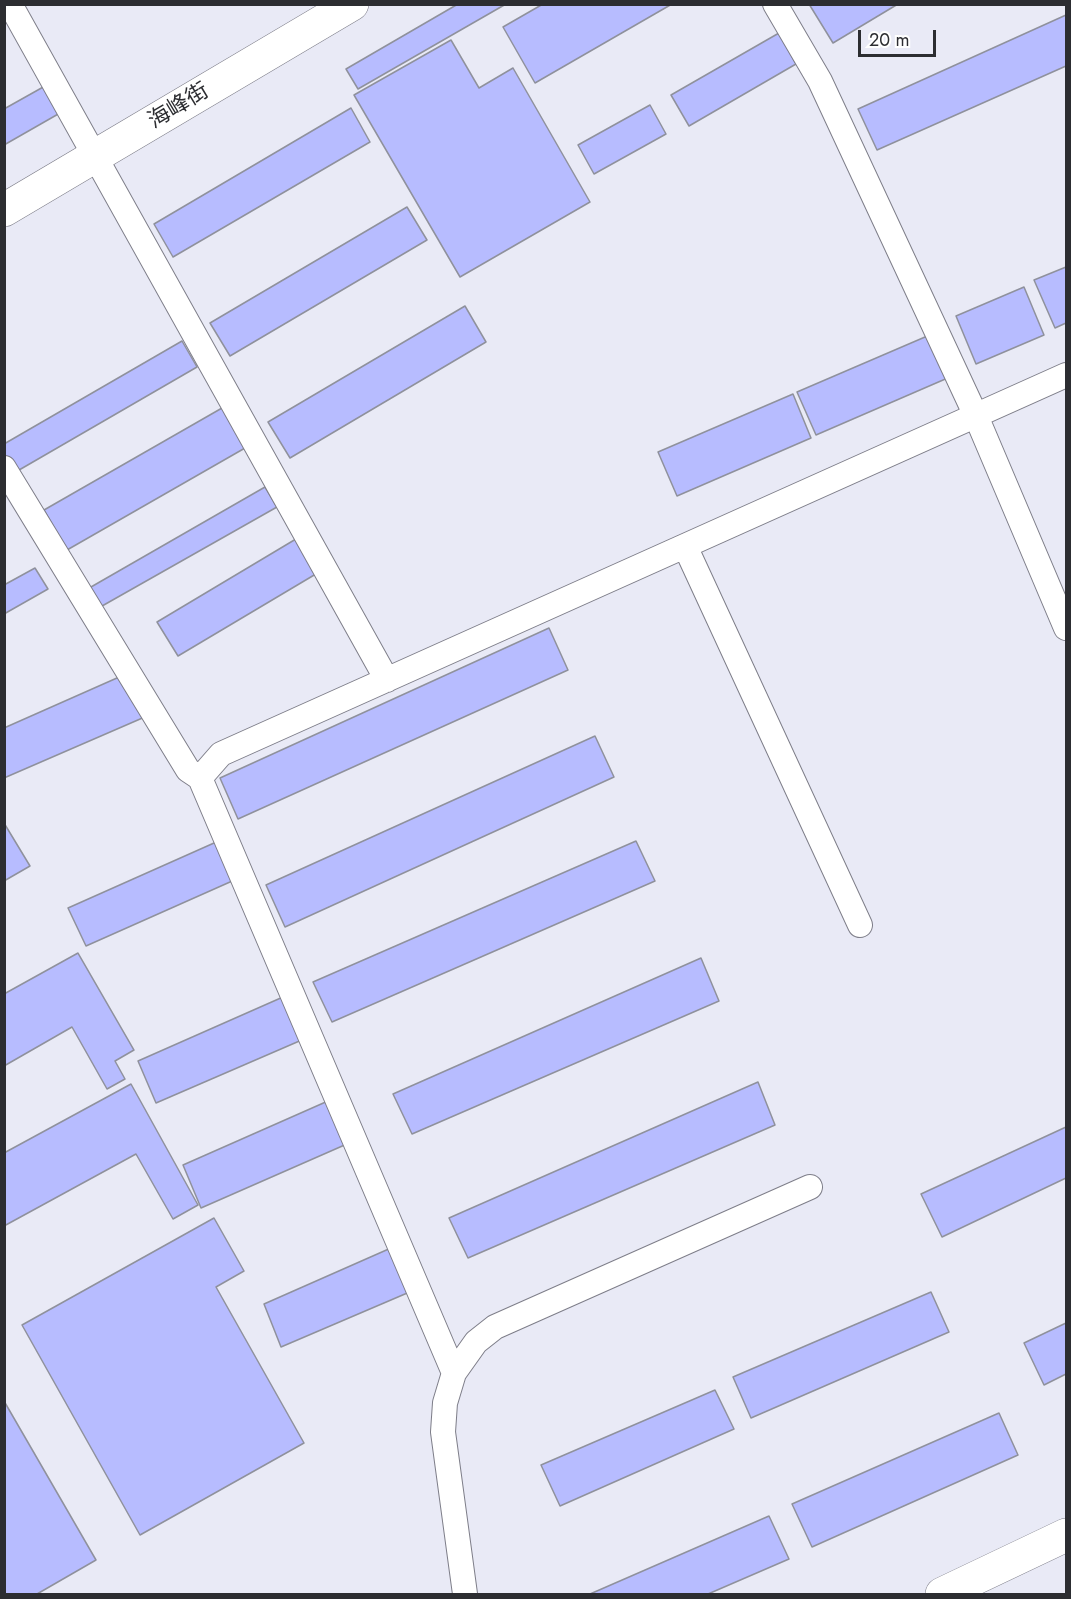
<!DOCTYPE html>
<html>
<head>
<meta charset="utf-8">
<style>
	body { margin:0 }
	#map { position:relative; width:1071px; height:1599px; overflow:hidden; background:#e9eaf6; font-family:Jost,sans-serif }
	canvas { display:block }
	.frame { position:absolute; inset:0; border:6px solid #2c2d31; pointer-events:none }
	.scale { position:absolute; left:858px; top:30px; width:78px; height:27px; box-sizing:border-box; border:3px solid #2c2d31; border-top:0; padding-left:8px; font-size:18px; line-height:21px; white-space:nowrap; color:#2c2d31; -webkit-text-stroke:4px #fff; paint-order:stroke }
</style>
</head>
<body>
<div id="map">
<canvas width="1071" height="1599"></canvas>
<div class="frame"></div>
<div class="scale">20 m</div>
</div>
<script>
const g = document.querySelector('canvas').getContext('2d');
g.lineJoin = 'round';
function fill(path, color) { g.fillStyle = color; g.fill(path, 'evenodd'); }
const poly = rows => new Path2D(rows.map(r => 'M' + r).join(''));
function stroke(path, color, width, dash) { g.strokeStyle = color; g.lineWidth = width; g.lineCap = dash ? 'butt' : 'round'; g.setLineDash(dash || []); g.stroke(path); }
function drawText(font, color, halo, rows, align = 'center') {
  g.font = font + ' Jost,"Noto Sans SC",sans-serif'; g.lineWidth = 4.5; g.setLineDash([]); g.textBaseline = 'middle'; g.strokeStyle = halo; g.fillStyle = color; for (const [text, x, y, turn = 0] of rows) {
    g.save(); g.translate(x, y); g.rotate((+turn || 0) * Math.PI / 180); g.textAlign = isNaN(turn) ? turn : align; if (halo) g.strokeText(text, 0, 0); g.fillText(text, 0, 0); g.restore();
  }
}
const building = poly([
	[458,4,506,4,358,89,346,69,458,4],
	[543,4,672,4,535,83,503,27,543,4],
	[809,4,898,4,833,43,809,4],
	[1066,15,1066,66,877,150,858,109,1066,15],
	[779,33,796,64,689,126,671,95,779,33],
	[451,40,479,88,513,68,590,202,460,277,354,95,451,40],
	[45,86,60,113,4,145,4,109,45,86],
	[650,105,666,134,594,174,578,145,650,105],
	[351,108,370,142,173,257,154,224,351,108],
	[407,207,427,240,230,356,210,323,407,207],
	[1066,267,1066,323,1055,328,1034,280,1066,267],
	[1024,287,1044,335,976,364,956,316,1024,287],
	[465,306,486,342,290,458,268,422,465,306],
	[932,334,950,377,816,435,797,392,932,334],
	[182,341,197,367,7,477,4,444,182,341],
	[793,394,811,438,677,496,658,452,793,394],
	[236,400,259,440,67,550,44,510,236,400],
	[265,487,277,507,95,610,84,591,265,487],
	[311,530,331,565,178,656,157,622,311,530],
	[35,568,48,589,4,614,4,585,35,568],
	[549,628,568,670,238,819,220,778,549,628],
	[135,670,154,713,4,778,4,728,135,670],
	[595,736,614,777,285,927,266,885,595,736],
	[4,823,30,866,4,881,4,823],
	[223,839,239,878,86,946,68,908,223,839],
	[636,841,655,881,332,1022,313,982,636,841],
	[78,953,134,1050,115,1061,125,1079,107,1089,72,1027,4,1066,4,994,78,953],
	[701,958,719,1001,412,1134,393,1094,701,958],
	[292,993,311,1036,156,1103,138,1061,292,993],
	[758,1082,775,1125,468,1258,449,1218,758,1082],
	[131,1084,198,1205,173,1219,136,1154,4,1226,4,1153,131,1084],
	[337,1097,356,1140,201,1208,183,1165,337,1097],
	[1066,1127,1066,1178,942,1237,921,1194,1066,1127],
	[214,1218,244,1271,216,1287,304,1443,140,1535,22,1325,214,1218],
	[400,1244,419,1288,281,1347,264,1304,400,1244],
	[931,1292,949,1332,751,1418,733,1377,931,1292],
	[1066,1323,1066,1374,1044,1385,1024,1343,1066,1323],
	[715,1390,734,1429,560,1506,541,1465,715,1390],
	[4,1401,96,1560,37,1594,4,1594,4,1401],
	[999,1413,1018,1455,812,1547,792,1504,999,1413],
	[769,1516,789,1559,708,1594,590,1594,769,1516]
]);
fill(building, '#b7bcff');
stroke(building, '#8f919c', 1.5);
const street = poly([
	[10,4,387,680],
	[775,4,820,81,976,416,1066,628],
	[4,468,188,770,200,778,454,1373],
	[685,546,860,925],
	[200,778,221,754,1066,375],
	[465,1594,443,1432,445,1403,454,1373,476,1342,495,1327,810,1187]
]);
const secondary = poly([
	[4,210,352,4],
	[942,1594,1066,1535]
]);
stroke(street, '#7e7e89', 26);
stroke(secondary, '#7e7e89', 34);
stroke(street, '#fff', 24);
stroke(secondary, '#fff', 33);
drawText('22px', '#2c2d31', '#fff', [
	["海峰街",179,107,-31]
]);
</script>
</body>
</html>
